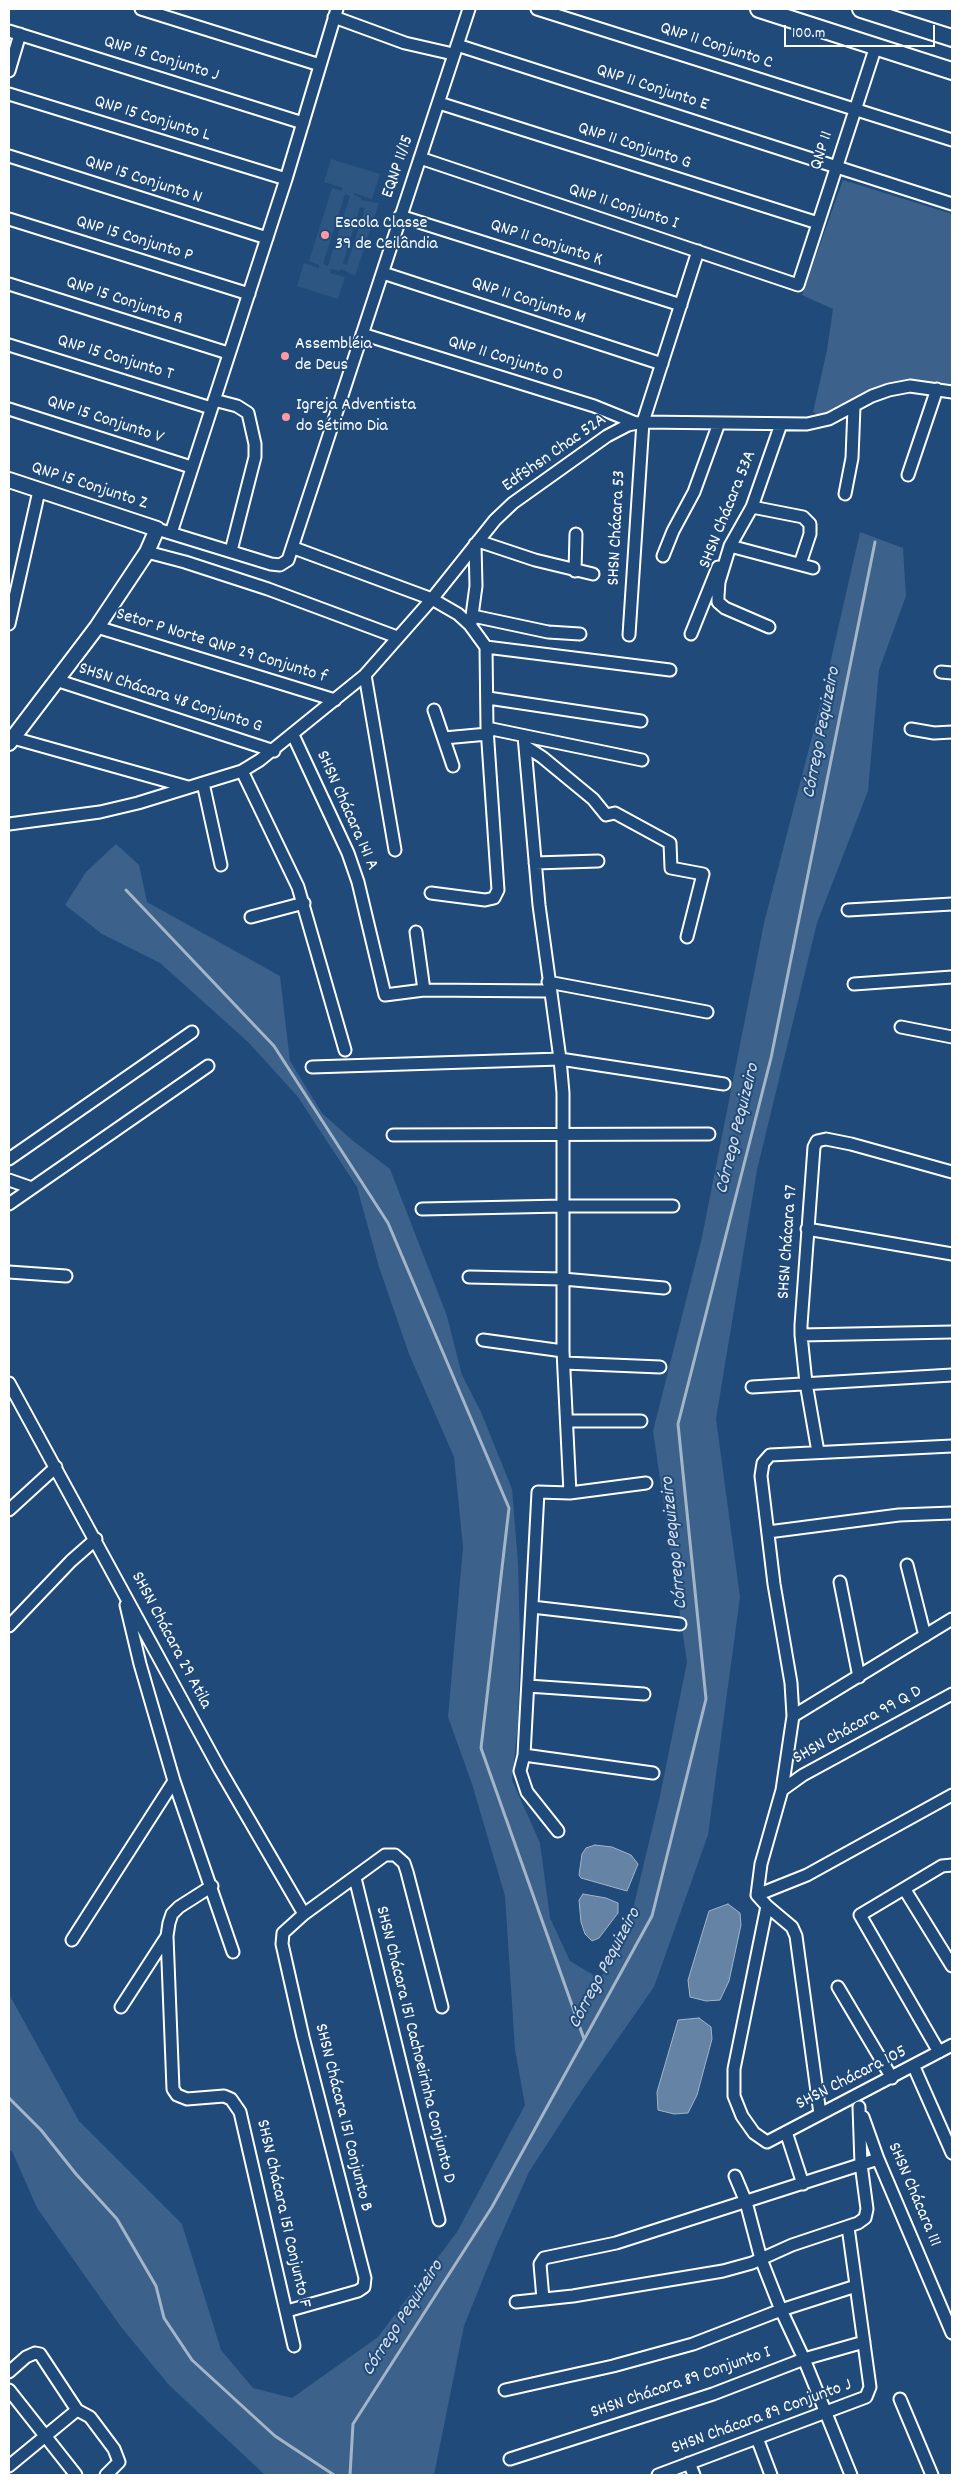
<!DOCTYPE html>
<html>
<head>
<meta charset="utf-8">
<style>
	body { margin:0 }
	#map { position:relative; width:961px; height:2484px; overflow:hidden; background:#1f4a7a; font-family:Dekko,sans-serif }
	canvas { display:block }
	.frame { position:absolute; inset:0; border:10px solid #fff; pointer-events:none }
	.scale { position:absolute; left:784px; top:25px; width:151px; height:22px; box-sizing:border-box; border:2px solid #fff; border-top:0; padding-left:6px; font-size:15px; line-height:18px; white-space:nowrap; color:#fff; -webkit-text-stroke:4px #1f4a7a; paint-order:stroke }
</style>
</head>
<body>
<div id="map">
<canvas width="961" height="2484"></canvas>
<div class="frame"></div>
<div class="scale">100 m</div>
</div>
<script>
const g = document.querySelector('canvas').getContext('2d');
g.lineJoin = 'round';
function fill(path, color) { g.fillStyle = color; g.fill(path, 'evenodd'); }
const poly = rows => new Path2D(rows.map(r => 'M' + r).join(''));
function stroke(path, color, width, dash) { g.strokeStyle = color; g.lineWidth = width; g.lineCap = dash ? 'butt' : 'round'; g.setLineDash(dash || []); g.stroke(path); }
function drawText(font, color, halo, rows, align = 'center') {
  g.font = font + ' Dekko,sans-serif'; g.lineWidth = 4; g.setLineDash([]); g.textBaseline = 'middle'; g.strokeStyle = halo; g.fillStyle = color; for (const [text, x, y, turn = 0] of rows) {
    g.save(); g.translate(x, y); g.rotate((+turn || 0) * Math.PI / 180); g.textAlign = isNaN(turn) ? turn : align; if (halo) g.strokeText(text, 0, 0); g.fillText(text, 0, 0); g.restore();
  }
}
fill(poly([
	[331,159,380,174,372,199,354,193,354,195,362,198,361,200,379,203,355,276,341,269,340,271,331,269,330,273,345,277,338,299,297,286,304,263,319,268,319,265,309,261,332,188,342,191,343,188,324,182],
	[345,194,350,196,328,266,323,264],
	[360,207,365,208,347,265,343,263]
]), '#2e5683');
fill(poly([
	[843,180,952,214,952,392,897,390,827,420,813,412,827,350,833,309,802,295],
	[860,532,903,548,906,596,879,670,868,791,817,923,757,1170,716,1419,740,1597,708,1835,654,1987,582,2090,529,2172,497,2244,464,2326,434,2475,265,2475,169,2385,121,2327,37,2208,12,2151,9,2150,9,1994,79,2121,182,2224,221,2350,253,2388,292,2398,378,2337,457,2232,525,2105,515,2050,505,1896,472,1784,448,1717,463,1547,454,1457,409,1354,379,1267,357,1187,298,1097,248,1042,160,963,102,934,65,905,86,872,116,844,139,865,147,902,280,976,290,1061,322,1113,352,1140,390,1169,447,1316,462,1375,481,1412,512,1489,518,1563,520,1641,518,1724,512,1780,540,1843,550,1918,570,1961,600,1979,627,1934,660,1796,687,1662,653,1431,702,1237,764,923,824,690]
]), '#3c618b');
const water = poly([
	[595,1845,612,1847,631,1855,638,1864,627,1891,581,1878,579,1875,582,1854,586,1848,595,1845],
	[583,1894,606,1898,618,1903,618,1913,599,1938,592,1941,585,1934,581,1922,579,1900,583,1894],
	[728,1904,740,1913,741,1925,729,1981,720,2000,706,2001,690,1997,688,1980,709,1911,728,1904],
	[699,2018,711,2027,712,2039,697,2095,688,2113,674,2114,658,2110,657,2092,678,2020,699,2018]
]);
fill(water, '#6583a4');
stroke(water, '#a3b5c8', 1);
stroke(poly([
	[126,890,274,1046,388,1223,509,1508,481,1748,584,2039],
	[9,2098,41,2130,76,2174,117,2219,156,2286,164,2318,192,2360,275,2436,334,2475],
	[350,2475,353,2424,492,2207,652,1916,706,1699,678,1424,771,1058,875,542]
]), '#a3b5c8', 3);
const minor = poly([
	[141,9,320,65],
	[537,9,952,140],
	[334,17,405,43,453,54],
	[9,31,303,123],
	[457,45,952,204],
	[9,71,20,34],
	[9,94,286,179],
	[439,103,818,223],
	[9,156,267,238],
	[420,158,798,285,876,46],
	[400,216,681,305],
	[9,219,249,294],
	[383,273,662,364],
	[9,284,228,353],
	[362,334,594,406,636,423],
	[9,345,211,408],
	[214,400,237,406,248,413,255,444,255,457,231,551],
	[9,409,191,467],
	[908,475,937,389],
	[845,494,852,458,854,407],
	[752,507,803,517,810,524,810,534,800,564],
	[157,529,271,564,280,565,288,560,469,9],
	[171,533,286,179,337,9],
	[478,541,535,560,593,574],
	[730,546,813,568],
	[294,548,432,599,458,614,470,625,486,647,487,728,498,890,494,898,485,900,431,893],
	[147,552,185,562,268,589,397,637],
	[663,556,673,531,694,492,719,423],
	[575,571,576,534],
	[473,616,548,632,580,634],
	[471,623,476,586,475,544],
	[9,624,39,491],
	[97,627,335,700],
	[769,627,725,608,718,602,718,596,719,582,730,546,752,507,781,424],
	[691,634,718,567],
	[629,635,643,422,698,251],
	[486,647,670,670],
	[941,672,952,673],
	[365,675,395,850],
	[56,680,274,751],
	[488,698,641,721],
	[434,710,453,766],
	[487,728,642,760],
	[911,729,934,733,952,732],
	[293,735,348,853,358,882,385,995,424,990,549,991],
	[524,736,539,905,560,1059,563,1093,563,1351,570,1493],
	[13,738,188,787],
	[444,738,488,734],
	[525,746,542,757,593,799,606,815,615,813,670,843,671,868,703,874,687,937],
	[242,771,298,887,345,1050],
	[203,783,221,865],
	[9,824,100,812,138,803,242,771,260,760,365,675,432,599,495,520,513,503,607,436,628,425,643,422,807,424,829,419,872,396,889,390,910,386,952,392],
	[535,863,598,861],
	[848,910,952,904],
	[251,917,304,903],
	[416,932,424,990],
	[548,982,707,1012],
	[854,984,952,977],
	[901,1027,952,1037],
	[312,1067,560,1059,724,1084],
	[393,1135,709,1134],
	[9,1159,192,1032],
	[952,1172,851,1144,826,1139,817,1141,814,1147,801,1325,801,1335,952,1332],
	[9,1180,32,1188],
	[9,1204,208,1066],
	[422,1209,563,1206,673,1206],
	[807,1229,952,1254],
	[9,1272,66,1276],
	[469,1277,563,1279,664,1288],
	[801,1335,806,1383,818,1452],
	[483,1340,563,1351],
	[564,1363,660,1367],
	[9,1383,219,1768,304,1914],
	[752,1387,952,1375],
	[568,1421,641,1421],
	[9,1510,56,1467],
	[768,1532,899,1515,952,1513],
	[907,1565,925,1636],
	[840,1582,859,1677],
	[126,1605,140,1664,174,1781,233,1952],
	[532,1607,680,1624],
	[9,1626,71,1561,96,1539],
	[528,1686,644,1694],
	[793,1716,952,1619],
	[524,1755,653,1773],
	[782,1790,803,1775,952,1694],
	[558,1831,527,1792,520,1771,524,1755,538,1492,570,1493,646,1483],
	[355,1878,439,2220],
	[212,1886,179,1907,172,1914,169,1923,167,1936,173,2089,177,2095,187,2099,224,2096,231,2099,240,2112,294,2346],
	[905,1890,952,1966],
	[757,1895,761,1864,782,1790,793,1716,791,1683,774,1584,761,1476,763,1463,770,1455,952,1446],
	[757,1895,767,1906,734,2069,734,2096,742,2116,754,2133,767,2142,952,2045],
	[757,1895,807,1875,952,1795],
	[767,1906,792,1927,796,1936,820,2114],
	[72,1940,174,1781],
	[838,1987,892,2078],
	[121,2007,167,1936],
	[939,2052,860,1915,942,1866,952,1865],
	[914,2067,952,2153],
	[863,2117,878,2159,952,2333],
	[786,2132,803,2184],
	[735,2176,746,2202,761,2259,781,2310,804,2359,851,2475],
	[543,2299,540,2264,544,2258,616,2243,878,2159],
	[516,2302,573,2296,723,2271,752,2263,792,2245,858,2223,865,2218,867,2209,861,2164,859,2107],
	[287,2311,358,2291,364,2287,365,2278,303,2037,282,1944,283,1933,304,1914,385,1855,395,1855,404,1863,407,1872,442,2007],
	[9,2372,26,2357,35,2353,40,2354,77,2410,90,2417,114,2449,119,2462,106,2475],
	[9,2390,76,2475],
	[505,2390,613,2366,693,2344,781,2310,856,2286],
	[900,2399,932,2475],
	[757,2438,771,2475],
	[510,2459,713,2394,804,2359,864,2342],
	[689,2463,694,2475],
	[9,2466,77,2410],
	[658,2475,866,2397,870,2387,848,2227]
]);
const tertiary = poly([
	[9,480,157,529,147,552,97,627,9,743]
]);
const secondary = poly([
	[759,9,952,71],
	[861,9,952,38]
]);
stroke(minor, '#fff', 15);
stroke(tertiary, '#fff', 18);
stroke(secondary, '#fff', 20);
stroke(minor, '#1f4a7a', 11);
stroke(tertiary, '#1f4a7a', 14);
stroke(secondary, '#1f4a7a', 16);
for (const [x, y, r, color] of [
	[325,235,5,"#ff9aa2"],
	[285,356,5,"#ff9aa2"],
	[286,417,5,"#ff9aa2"]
]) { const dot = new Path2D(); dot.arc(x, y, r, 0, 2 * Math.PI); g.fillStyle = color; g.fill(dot); stroke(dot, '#1f4a7a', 2); }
drawText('18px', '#fff', '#1f4a7a', [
	["QNP 11 Conjunto C",716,47,18],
	["QNP 15 Conjunto J",161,60,17],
	["QNP 11 Conjunto E",652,89,18],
	["QNP 15 Conjunto L",152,120,17],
	["QNP 11 Conjunto G",634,147,18],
	["QNP 11",823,151,-72],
	["EQNP 11/15",399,167,-71],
	["QNP 15 Conjunto N",143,181,18],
	["QNP 11 Conjunto I",623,208,18],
	["QNP 15 Conjunto P",134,240,17],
	["QNP 11 Conjunto K",546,244,18],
	["QNP 15 Conjunto R",124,302,18],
	["QNP 11 Conjunto M",528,302,18],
	["QNP 15 Conjunto T",115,359,17],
	["QNP 11 Conjunto O",505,360,17],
	["QNP 15 Conjunto V",105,421,18],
	["EdfShsn Chac 52A",555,454,-35],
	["QNP 15 Conjunto Z",89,487,18],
	["SHSN Chácara 53A",729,510,-68],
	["SHSN Chácara 53",618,528,-87],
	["Setor P Norte QNP 29 Conjunto f",221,647,17],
	["SHSN Chácara 48 Conjunto G",170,699,18],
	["SHSN Chácara 141 A",346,811,66],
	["SHSN Chácara 97",789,1242,-86],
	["SHSN Chácara 29 Atila",170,1641,62],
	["SHSN Chácara 99 Q D",858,1726,-29],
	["SHSN Chácara 151 Cachoeirinha Conjunto D",414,2045,76],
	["SHSN Chácara 105",852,2079,-27],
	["SHSN Chácara 151 Conjunto B",342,2118,76],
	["SHSN Chácara 111",913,2195,67],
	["SHSN Chácara 151 Conjunto F",282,2214,77],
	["SHSN Chácara 89 Conjunto I",681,2384,-19],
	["SHSN Chácara 89 Conjunto J",762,2418,-20]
]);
drawText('18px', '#fff', '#1f4a7a', [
	["Escola Classe",335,225],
	["39 de Ceilândia",335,246],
	["Assembléia",295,346],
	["de Deus",295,367],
	["Igreja Adventista",296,407],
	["do Sétimo Dia",296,428]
], 'left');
drawText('italic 19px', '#d8e0e8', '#1f4a7a', [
	["Córrego Pequizeiro",823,733,-79],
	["Córrego Pequizeiro",739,1129,-76],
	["Córrego Pequizeiro",676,1543,-96],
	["Córrego Pequizeiro",606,1969,-62],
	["Córrego Pequizeiro",404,2319,-57]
]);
</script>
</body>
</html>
